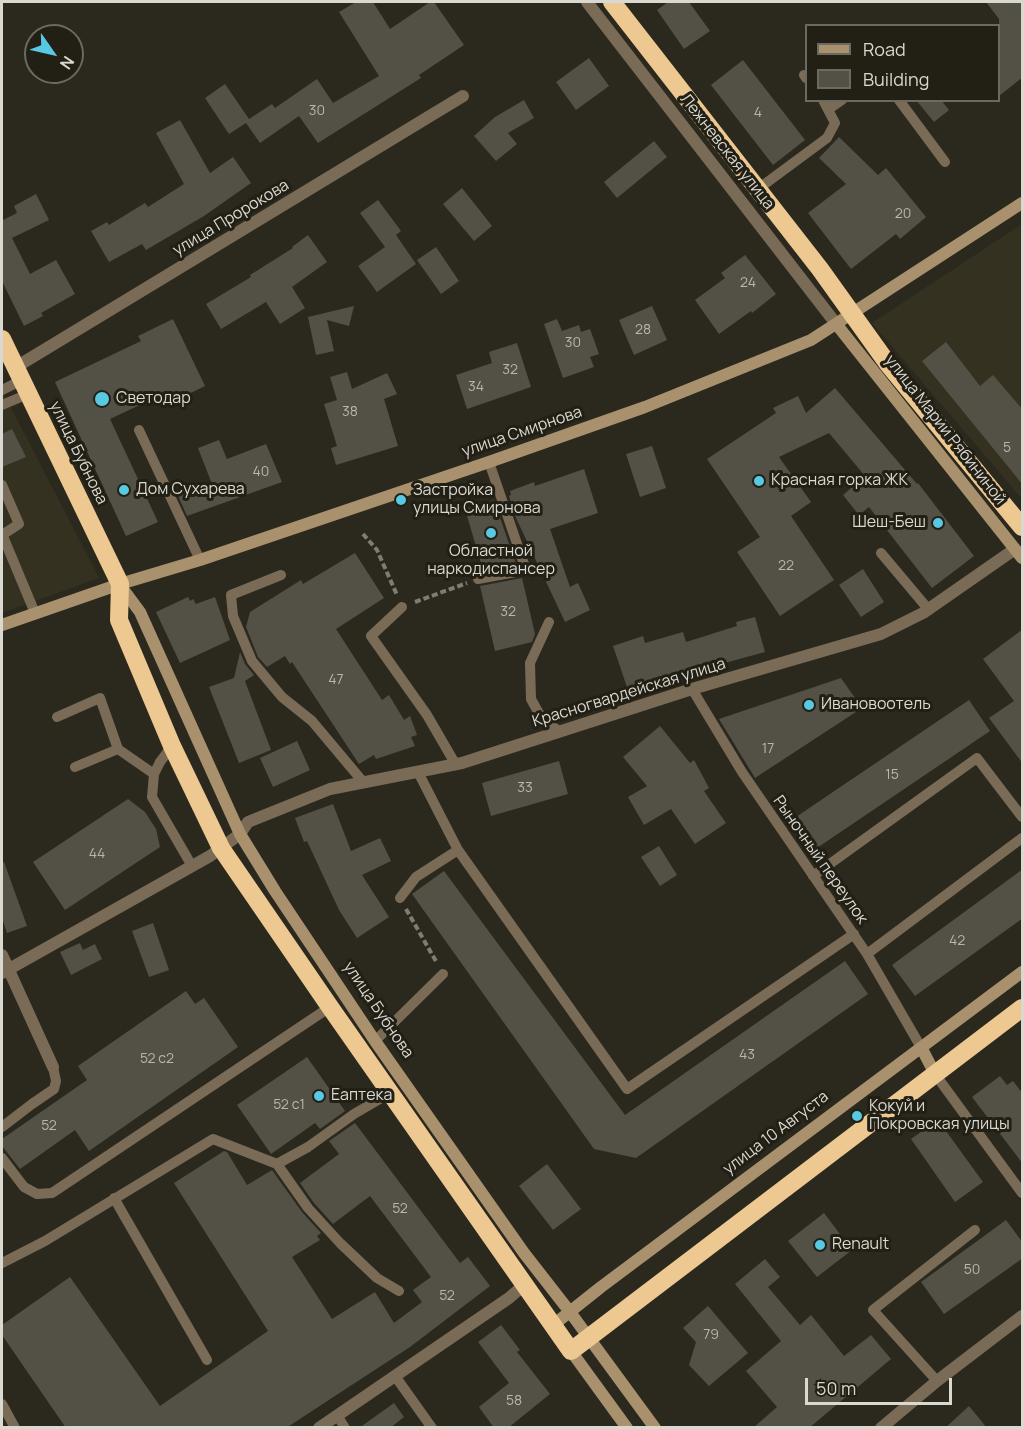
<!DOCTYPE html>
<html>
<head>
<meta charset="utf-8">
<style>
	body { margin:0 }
	#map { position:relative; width:1024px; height:1429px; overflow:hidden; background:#2b291e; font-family:Manrope,sans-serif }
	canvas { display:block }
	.frame { position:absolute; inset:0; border:3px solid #d9d8d1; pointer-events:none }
	.legend { position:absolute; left:805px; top:24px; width:195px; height:78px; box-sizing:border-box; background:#221f15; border:2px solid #6b6960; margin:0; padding:8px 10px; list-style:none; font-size:18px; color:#d9d8d1 }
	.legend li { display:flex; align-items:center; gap:12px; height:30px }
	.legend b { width:30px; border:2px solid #6b6960 }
	.north { position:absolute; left:24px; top:24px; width:60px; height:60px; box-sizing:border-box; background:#221f15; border:2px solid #6b6960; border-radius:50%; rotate:124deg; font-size:16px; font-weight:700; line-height:24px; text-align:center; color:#d9d8d1 }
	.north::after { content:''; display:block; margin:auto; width:21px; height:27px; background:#58c9e3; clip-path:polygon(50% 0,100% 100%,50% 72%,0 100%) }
	.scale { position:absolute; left:805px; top:1378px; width:147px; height:27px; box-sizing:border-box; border:3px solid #d9d8d1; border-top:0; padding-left:8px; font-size:18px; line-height:21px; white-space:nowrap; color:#d9d8d1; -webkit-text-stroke:4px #221f15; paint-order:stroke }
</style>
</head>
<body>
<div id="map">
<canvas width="1024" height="1429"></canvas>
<div class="frame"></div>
<ul class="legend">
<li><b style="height:8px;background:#a9916e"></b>Road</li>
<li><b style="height:16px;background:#535145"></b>Building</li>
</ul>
<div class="north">N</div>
<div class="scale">50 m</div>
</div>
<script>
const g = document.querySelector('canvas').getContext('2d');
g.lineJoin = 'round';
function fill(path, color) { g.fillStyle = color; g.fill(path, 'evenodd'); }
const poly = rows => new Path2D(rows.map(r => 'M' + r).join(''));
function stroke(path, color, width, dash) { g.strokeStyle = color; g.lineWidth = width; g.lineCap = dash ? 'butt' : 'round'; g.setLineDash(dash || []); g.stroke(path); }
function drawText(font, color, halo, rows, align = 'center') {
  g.font = font + ' Manrope,sans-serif'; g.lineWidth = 6; g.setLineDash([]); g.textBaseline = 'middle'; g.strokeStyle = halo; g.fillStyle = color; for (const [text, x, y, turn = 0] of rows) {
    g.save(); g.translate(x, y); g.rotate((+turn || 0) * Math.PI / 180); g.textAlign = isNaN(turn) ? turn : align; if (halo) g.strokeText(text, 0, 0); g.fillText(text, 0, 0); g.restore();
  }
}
fill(poly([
	[1022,224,1022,499,872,323],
	[2,390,99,578,2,613]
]), '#353120');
fill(poly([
	[356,2,373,2,390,29,430,2,434,2,464,45,419,75,421,78,318,143,299,116,260,143,246,123,229,134,205,98,225,84,249,119,272,104,275,108,317,79,333,103,379,76,339,12],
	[668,2,689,2,710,31,684,49,657,10],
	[986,2,1023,2,1023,77,999,96,999,19],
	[589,58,609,86,576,110,556,82],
	[743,60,805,140,773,165,711,85],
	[524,100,534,118,508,133,517,144,496,161,474,136,495,117],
	[916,100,941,100,949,110,934,122],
	[180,120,210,173,233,157,251,183,204,216,146,250,142,244,109,262,91,231,107,222,109,225,145,203,148,207,184,184,156,133],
	[839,137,878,175,886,168,926,217,900,239,896,234,851,269,808,213,846,184,819,158],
	[654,141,667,157,617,198,604,182],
	[462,188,492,226,474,241,443,204],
	[36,194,49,220,12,238,30,274,56,260,75,294,41,313,43,316,24,326,2,281,2,217,3,220,17,213,14,206],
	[378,200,401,231,396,235,416,264,377,292,358,266,385,247,360,213],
	[308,235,327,262,292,287,305,308,280,324,266,302,221,329,206,304,251,277,250,275,293,248,292,247],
	[436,247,459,281,441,294,417,260],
	[745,255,776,294,752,313,751,311,719,334,695,300,725,278,721,273],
	[354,306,349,326,327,320,334,351,316,355,308,317],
	[652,306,667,340,634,355,619,320],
	[173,319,205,386,170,403,165,393,110,419,158,522,126,536,55,382,141,341,138,336],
	[557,319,562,331,579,325,581,332,590,329,599,354,590,357,594,367,563,378,544,324],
	[946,342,980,386,993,375,1023,410,1023,485,922,361],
	[517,343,531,387,467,409,456,375,492,363,489,352],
	[347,372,352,389,387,373,397,394,384,399,398,446,336,465,331,448,337,446,324,404,337,400,330,377],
	[835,388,917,484,918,483,974,556,932,588,869,507,859,515,843,495,865,476,829,433,779,457,811,502,791,516,834,580,780,616,737,552,760,537,707,459,776,413,773,408,798,396,806,413],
	[12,429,26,457,2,467,2,434],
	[219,440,227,459,266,444,282,482,187,516,178,496,212,484,198,448],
	[652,446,666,488,640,497,626,454],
	[584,469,598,513,550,529,570,587,578,583,590,610,565,622,516,518,509,496,511,495,510,491,534,482,535,486],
	[494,500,516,564,483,570,465,509],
	[355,553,384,598,336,629,382,700,389,695,404,720,410,716,417,735,411,737,415,746,376,759,374,755,359,764,292,662,290,664,285,656,267,667,258,657,246,627,250,612,301,580,303,584],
	[863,569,884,602,861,617,839,585],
	[522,578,535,634,532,642,495,651,480,586],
	[188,597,190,601,193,599,196,604,215,597,230,640,180,663,156,612],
	[755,617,765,652,666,679,665,677,628,690,613,646,643,636,645,643,683,632,686,642,737,626,736,622],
	[1023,629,1023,764,989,718,1014,701,983,659],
	[240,652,245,664,254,675,245,681,271,750,239,763,209,687,234,678],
	[841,678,862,708,755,778,719,719],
	[969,700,990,731,814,850,793,819],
	[660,726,690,763,694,760,709,788,704,791,726,823,695,844,671,809,644,825,628,797,647,786,623,757],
	[297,741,310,770,273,787,260,758],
	[559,761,568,794,491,816,482,783],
	[128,799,145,812,156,829,160,847,65,910,33,862],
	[333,804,351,851,380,838,391,861,362,875,389,917,357,938,339,910,307,841,304,842,295,818],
	[659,846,677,875,660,886,641,857],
	[4,862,27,926,7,933,2,918,2,863],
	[1023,869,1023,918,915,996,892,965],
	[444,871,625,1115,845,961,868,994,636,1158,594,1149,412,894],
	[153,923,169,970,149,977,132,931],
	[80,943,83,950,95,944,102,959,71,975,60,952],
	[186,991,195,1004,204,998,238,1047,89,1151,75,1130,20,1169,2,1146,2,1139,87,1080,78,1066],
	[307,1057,345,1111,320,1129,315,1123,271,1154,237,1105],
	[1000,1076,1007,1085,1013,1081,1023,1094,1023,1164,972,1097],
	[938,1120,983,1182,955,1202,911,1139],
	[355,1123,460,1263,468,1257,490,1286,410,1347,286,1428,66,1428,2,1335,2,1325,70,1277,160,1406,268,1331,174,1183,224,1151,227,1152,247,1185,272,1170,302,1212,321,1233,317,1236,320,1240,292,1257,332,1319,375,1292,394,1323,422,1302,413,1290,431,1277,370,1196,333,1224,314,1203,300,1183,339,1154,329,1141],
	[547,1164,581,1209,553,1230,519,1186],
	[824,1213,852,1250,817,1277,788,1241],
	[1006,1220,1023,1243,1023,1258,944,1314,921,1282],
	[765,1259,780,1277,768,1287,800,1325,811,1315,844,1356,871,1335,891,1359,809,1428,753,1428,777,1407,746,1371,781,1341,735,1284],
	[708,1306,748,1353,709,1386,689,1365,696,1342,683,1328],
	[501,1325,520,1350,517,1352,550,1394,508,1428,494,1428,479,1407,509,1383,478,1342],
	[394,1403,404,1417,390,1428,359,1428],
	[969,1406,987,1428,945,1428]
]), '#535145');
stroke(poly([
	[363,534,377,550,397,595],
	[415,602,467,583],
	[406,909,437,963]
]), '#7e7d74', 4, [6, 3]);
stroke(poly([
	[804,75,806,78],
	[899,100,945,162],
	[829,109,842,100],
	[758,189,827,138,835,123,823,100],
	[2,390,22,380],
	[2,405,28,394],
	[139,430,200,560],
	[2,485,19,524,2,535],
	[2,534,35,613],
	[881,553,929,610],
	[281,575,231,595,233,616,252,661,282,697,312,721,364,783],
	[478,579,526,570,489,462],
	[402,607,371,636,427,715,456,765],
	[549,622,530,663,531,699,542,719,559,731],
	[692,689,742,772,867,954,922,1049],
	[57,717,100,698,118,749],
	[172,746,160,762,154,774,152,797,192,866],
	[75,767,118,749,154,774],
	[418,772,458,850],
	[813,876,977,758,1022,817],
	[400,898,416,877,458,850,627,1089,854,934],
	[867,954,1022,838],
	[375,1041,443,974],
	[935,1074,1022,1193],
	[2,1127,32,1104,54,1089,56,1081,53,1067],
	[2,1158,24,1187,37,1194,52,1193,330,1007],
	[277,1164,308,1208,340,1243,377,1278,399,1291],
	[114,1198,207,1360],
	[2,1263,45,1241,213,1139,277,1164,308,1147,354,1114,390,1093],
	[395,1376,432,1428],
	[937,1381,873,1310,975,1230],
	[2,1404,15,1428],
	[337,1415,345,1428]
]), '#7a6b56', 10);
stroke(poly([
	[587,2,837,325],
	[16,367,463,96],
	[2,955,53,1067],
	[2,973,210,856,240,834,248,822,330,789,462,763,692,689,881,634,923,613,1015,549],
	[319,1428,509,1298,524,1285],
	[881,1428,937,1381,1022,1316]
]), '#7a6b56', 12);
stroke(poly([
	[837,325,1022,558],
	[120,585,140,612,240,834,275,891,375,1041,524,1253,570,1312,655,1428],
	[2,625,120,584,200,560,489,462,645,407,811,340,1022,203],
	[922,1049,935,1074],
	[552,1326,601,1287,1022,972],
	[571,1351,627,1428]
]), '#a9916e', 12);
stroke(poly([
	[612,2,820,269,888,364,1022,527],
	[2,339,120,584,119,620,172,746,221,848,330,1007,571,1351,1022,1008]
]), '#edc890', 18);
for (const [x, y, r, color] of [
	[102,399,8,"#58c9e3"],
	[759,481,6,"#58c9e3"],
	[124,490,6,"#58c9e3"],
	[401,500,6,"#58c9e3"],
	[938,523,6,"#58c9e3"],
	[491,533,6,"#58c9e3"],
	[809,705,6,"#58c9e3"],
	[319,1096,6,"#58c9e3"],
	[857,1116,6,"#58c9e3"],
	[820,1245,6,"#58c9e3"]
]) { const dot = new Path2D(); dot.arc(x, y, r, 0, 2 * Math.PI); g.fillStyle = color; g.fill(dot); stroke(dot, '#221f15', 2); }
drawText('14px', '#b8b6ae', null, [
	["30",317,111],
	["4",758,113],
	["20",903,214],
	["24",748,283],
	["28",643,330],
	["30",573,343],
	["32",510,370],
	["34",476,387],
	["38",350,412],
	["5",1007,448],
	["40",261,472],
	["22",786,566],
	["32",508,612],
	["47",336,680],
	["17",768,749],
	["15",892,775],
	["33",525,788],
	["44",97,854],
	["42",957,941],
	["43",747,1055],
	["52 с2",157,1059],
	["52 с1",289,1105],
	["52",49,1126],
	["52",400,1209],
	["50",972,1270],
	["52",447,1296],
	["79",711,1335],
	["58",514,1401]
]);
drawText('16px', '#d9d8d1', '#221f15', [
	["Лежневская улица",727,152,52],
	["улица Пророкова",231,218,-31],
	["улица Марии Рябининой",945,430,52],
	["улица Смирнова",522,432,-19],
	["улица Бубнова",78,453,64],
	["Красногвардейская улица",629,693,-17],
	["Рыночный переулок",820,860,55],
	["улица Бубнова",378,1010,56],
	["улица 10 Августа",776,1133,-37]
]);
drawText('16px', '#d9d8d1', '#221f15', [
	["Светодар",116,399],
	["Красная горка ЖК",771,481],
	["Дом Сухарева",136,490],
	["Застройка",413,491],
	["улицы Смирнова",413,509],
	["Шеш-Беш",926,523,"right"],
	["Областной",491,552,"center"],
	["наркодиспансер",491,570,"center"],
	["Ивановоотель",821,705],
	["Еаптека",331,1096],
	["Кокуй и",869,1107],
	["Покровская улицы",869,1125],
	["Renault",832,1245]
], 'left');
</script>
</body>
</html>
